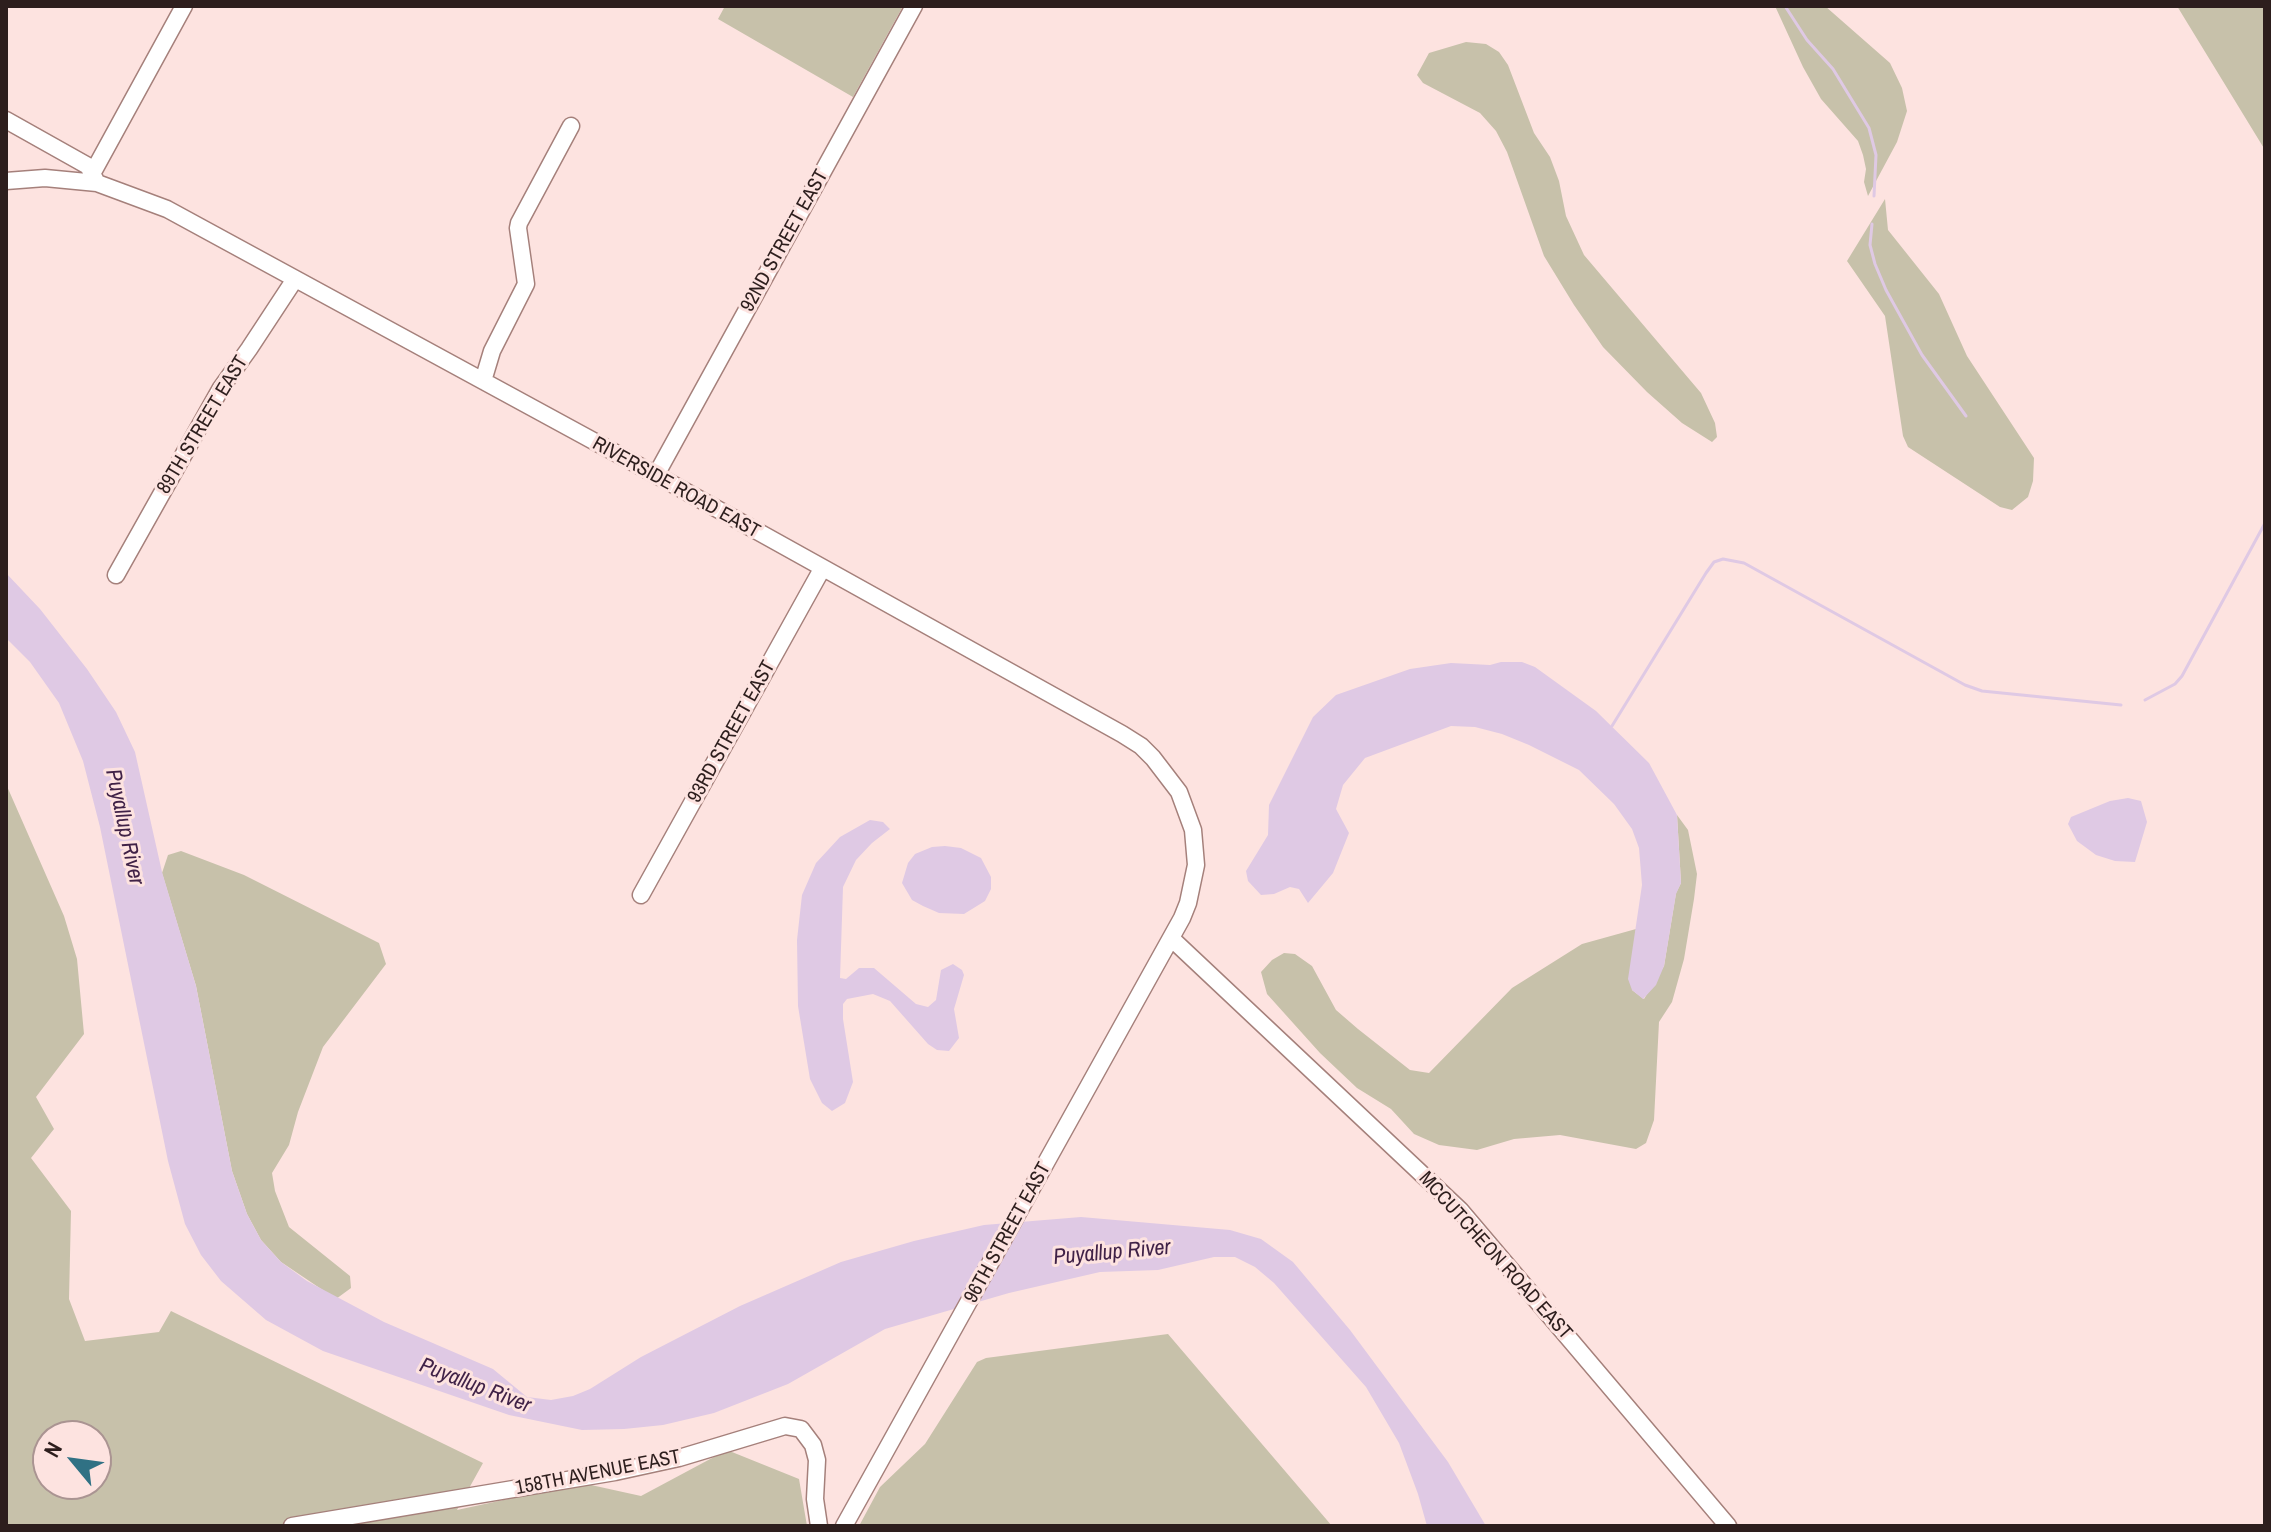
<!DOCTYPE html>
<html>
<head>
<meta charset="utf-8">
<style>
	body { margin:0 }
	#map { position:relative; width:2271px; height:1532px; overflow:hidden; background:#fde3e0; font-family:"Archivo Narrow",sans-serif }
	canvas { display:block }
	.frame { position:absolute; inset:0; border:8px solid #2d1e1d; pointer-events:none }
	.north { position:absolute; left:32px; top:1420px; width:80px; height:80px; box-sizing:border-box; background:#fde3e0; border:2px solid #aa9492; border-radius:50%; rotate:299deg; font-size:22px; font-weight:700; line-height:32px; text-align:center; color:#2d1e1d }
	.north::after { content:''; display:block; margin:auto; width:28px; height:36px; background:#307184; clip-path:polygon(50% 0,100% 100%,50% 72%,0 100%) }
</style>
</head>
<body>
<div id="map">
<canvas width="2271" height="1532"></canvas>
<div class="frame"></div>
<div class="north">N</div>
</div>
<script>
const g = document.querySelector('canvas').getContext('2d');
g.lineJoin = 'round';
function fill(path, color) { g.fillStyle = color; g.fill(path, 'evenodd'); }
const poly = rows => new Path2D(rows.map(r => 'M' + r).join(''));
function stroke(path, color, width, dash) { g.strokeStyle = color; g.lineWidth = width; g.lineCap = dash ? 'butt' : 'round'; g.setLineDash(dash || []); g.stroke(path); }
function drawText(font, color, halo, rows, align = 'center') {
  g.font = font + ' "Archivo Narrow",sans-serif'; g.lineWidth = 6; g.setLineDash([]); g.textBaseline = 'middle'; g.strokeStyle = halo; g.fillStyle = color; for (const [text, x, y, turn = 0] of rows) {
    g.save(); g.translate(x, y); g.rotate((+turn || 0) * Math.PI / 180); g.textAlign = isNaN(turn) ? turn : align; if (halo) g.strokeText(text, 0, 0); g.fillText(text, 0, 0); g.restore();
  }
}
fill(poly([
	[725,6,903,6,853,97,718,19],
	[1775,6,1825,6,1890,63,1902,88,1907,111,1897,142,1868,196,1864,182,1866,169,1863,155,1858,141,1821,99,1803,67],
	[2177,6,2265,6,2265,150],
	[1466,42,1486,44,1499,52,1508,65,1534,133,1550,157,1559,181,1566,216,1584,255,1701,393,1715,423,1717,437,1712,442,1682,423,1647,392,1603,347,1574,305,1544,256,1507,152,1496,131,1480,113,1423,83,1417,75,1429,53],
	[1885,199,1888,230,1939,294,1967,356,2034,458,2033,481,2028,497,2012,510,2000,507,1908,447,1903,436,1885,316,1847,261],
	[6,784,64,916,77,959,84,1034,36,1097,54,1129,31,1158,71,1211,69,1299,85,1341,159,1332,171,1311,483,1463,457,1510,582,1483,641,1496,727,1450,799,1479,807,1526,6,1526],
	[48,1436,96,1436,96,1484,48,1484],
	[1677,815,1688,830,1697,874,1694,899,1684,959,1672,1002,1659,1022,1654,1120,1646,1143,1636,1149,1560,1135,1514,1139,1477,1150,1439,1145,1414,1134,1391,1109,1357,1088,1320,1053,1267,994,1261,972,1272,960,1284,953,1295,954,1312,966,1336,1010,1358,1029,1410,1070,1429,1073,1512,988,1582,944,1636,929,1632,990,1644,999,1664,966,1676,893,1681,883],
	[181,851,244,875,379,943,386,964,323,1047,298,1112,289,1145,272,1173,275,1191,289,1227,350,1276,351,1288,336,1299,281,1262,261,1240,247,1214,232,1171,196,986,162,873,168,855],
	[1168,1334,1332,1526,859,1526,880,1487,925,1444,977,1362,986,1358]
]), '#c7c1aa');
fill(poly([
	[6,573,40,609,87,669,116,712,135,752,162,872,196,986,232,1171,247,1214,261,1240,281,1262,307,1281,384,1322,493,1369,527,1397,551,1400,573,1396,590,1389,641,1357,740,1306,841,1262,914,1241,984,1225,1081,1217,1230,1230,1261,1239,1293,1262,1350,1330,1448,1462,1486,1526,1427,1526,1418,1494,1399,1443,1366,1387,1274,1283,1255,1267,1235,1257,1214,1257,1158,1270,1100,1272,1009,1293,885,1329,788,1384,714,1413,663,1425,624,1429,582,1430,509,1415,323,1351,266,1320,221,1281,201,1255,185,1224,168,1161,100,827,83,761,59,703,30,662,6,638],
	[1501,662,1522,662,1535,667,1596,711,1649,763,1677,815,1681,883,1676,894,1664,966,1656,985,1643,999,1632,990,1628,979,1642,885,1639,848,1632,829,1614,804,1579,770,1529,745,1502,734,1475,727,1451,726,1365,758,1343,785,1336,809,1349,833,1333,873,1308,903,1299,889,1290,887,1274,894,1261,895,1248,881,1246,871,1268,835,1269,805,1313,717,1336,695,1410,669,1451,663,1490,665],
	[2128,798,2141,801,2147,822,2135,862,2115,861,2096,855,2077,841,2068,824,2071,817,2110,801],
	[870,820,883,822,890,829,872,843,856,860,843,887,840,978,846,979,859,968,874,968,916,1004,928,1007,936,1000,941,970,953,964,962,970,964,975,954,1009,959,1038,949,1051,937,1050,928,1044,890,1001,873,994,847,999,843,1004,843,1019,853,1082,845,1103,832,1111,822,1103,810,1079,798,1006,797,940,802,895,816,863,840,837],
	[945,846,961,848,981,858,991,877,991,889,985,901,964,914,939,913,923,906,912,900,902,883,908,863,915,854,932,847]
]), '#dfc9e4');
stroke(poly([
	[1785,6,1807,40,1833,69,1869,128,1876,155,1874,196],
	[1872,224,1870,245,1875,264,1886,290,1922,355,1966,416],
	[2145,700,2175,684,2182,676,2265,523],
	[1612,726,1706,573,1714,562,1723,559,1744,563,1965,685,1982,691,2121,705]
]), '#dfc9e4', 3);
const minor = poly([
	[6,120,88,166,96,181],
	[92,174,184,6],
	[6,181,45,178,97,183,167,209,656,475,1122,734,1141,746,1153,758,1179,792,1193,830,1196,865,1188,903,1182,918,844,1526],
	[483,381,492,351,526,284,518,228,519,223,571,126],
	[656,475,914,6],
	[116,575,221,388,249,349,295,279],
	[641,895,822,569],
	[1172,939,1460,1210,1728,1526],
	[292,1526,615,1472,679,1458,785,1426,801,1429,813,1445,817,1460,815,1499,819,1526]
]);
stroke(minor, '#a5807b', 19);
stroke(minor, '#fff', 16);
drawText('20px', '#2d1e1d', '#fde3e0', [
	["92ND STREET EAST",785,241,-61],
	["89TH STREET EAST",203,425,-59],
	["RIVERSIDE ROAD EAST",676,488,29],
	["93RD STREET EAST",732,732,-61],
	["96TH STREET EAST",1008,1233,-61],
	["MCCUTCHEON ROAD EAST",1495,1256,48],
	["158TH AVENUE EAST",598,1473,-11]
]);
drawText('italic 22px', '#402247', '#fde3e0', [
	["Puyallup River",124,827,78],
	["Puyallup River",1112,1253,-5],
	["Puyallup River",475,1386,21]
]);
</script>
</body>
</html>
